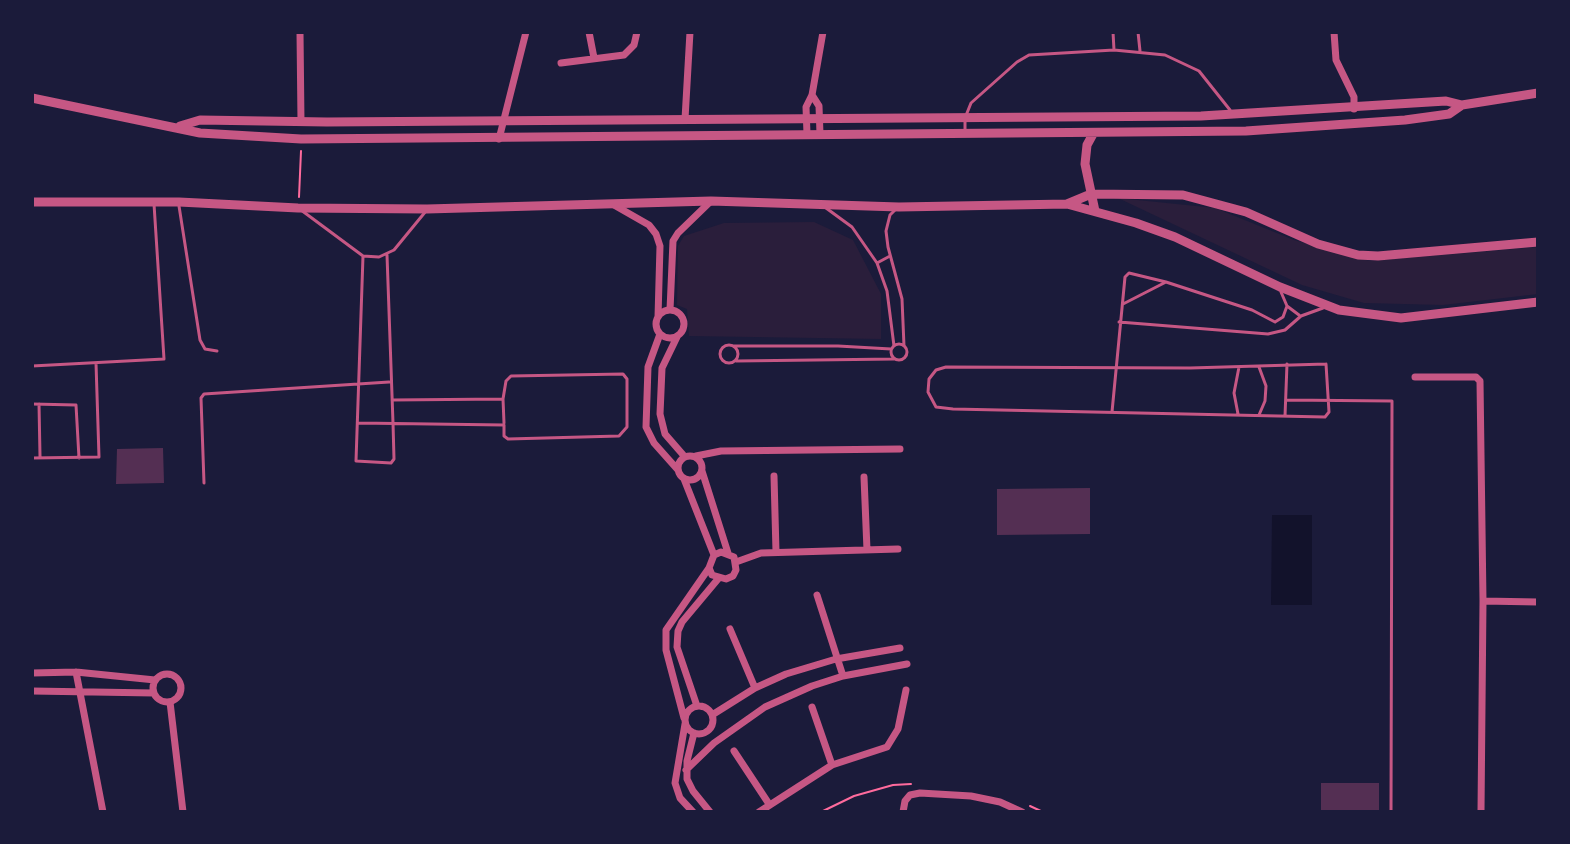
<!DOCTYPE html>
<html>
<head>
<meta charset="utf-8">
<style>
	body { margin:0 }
	#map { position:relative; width:1570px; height:844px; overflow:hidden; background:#1b1b3a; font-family:"Fira Sans Condensed",sans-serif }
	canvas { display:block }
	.frame { position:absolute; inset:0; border:34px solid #1b1b3a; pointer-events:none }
</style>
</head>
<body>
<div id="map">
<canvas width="1570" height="844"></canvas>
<div class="frame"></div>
</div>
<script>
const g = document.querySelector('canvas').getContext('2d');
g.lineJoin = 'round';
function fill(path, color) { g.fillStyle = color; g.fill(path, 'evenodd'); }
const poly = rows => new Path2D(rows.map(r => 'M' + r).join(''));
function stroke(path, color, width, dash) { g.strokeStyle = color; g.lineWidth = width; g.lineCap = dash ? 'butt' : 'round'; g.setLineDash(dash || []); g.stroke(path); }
fill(poly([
	[1118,198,1215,208,1294,240,1370,261,1538,247,1538,294,1443,305,1364,303,1302,285],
	[814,222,853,240,881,294,881,339,689,336,687,309,677,305,678,246,684,236,724,223]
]), '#2a1e3b');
fill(poly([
	[1272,515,1312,515,1312,605,1271,605]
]), '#12122b');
fill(poly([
	[163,448,164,483,116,484,117,449],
	[1090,488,1090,534,997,535,997,489],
	[1321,783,1379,783,1379,812,1321,812]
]), '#542f53');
stroke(poly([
	[299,197,301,151],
	[1030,806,1043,812],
	[821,812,854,796,893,785,911,784]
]), '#ff6b9d', 2);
stroke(poly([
	[1113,32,1114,50],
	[1138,32,1140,51],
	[965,131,965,118,971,103,1017,62,1029,55,1114,50,1165,55,1199,71,1230,110],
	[179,206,200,340,205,349,217,351],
	[826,208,852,227,877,263,887,291,894,346],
	[301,210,363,256,379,257,394,250,426,211],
	[895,210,890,215,886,231,888,247,902,299,904,346],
	[363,256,356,461,391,463,394,459,393,423,387,255],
	[877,263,890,256],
	[1123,304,1166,282],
	[1287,306,1299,315],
	[1119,322,1268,334,1285,330,1301,316,1323,308],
	[1275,322,1283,317,1287,306,1281,292],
	'891 352a8 8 0 1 1 16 0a8 8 0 1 1-16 0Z',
	'720 354a9 9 0 1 1 18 0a9 9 0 1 1-18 0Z',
	[734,346,838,346,891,349],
	[736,361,894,359],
	[1326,364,1329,412,1325,417,953,409,936,407,928,392,929,379,936,370,946,367,1190,368,1326,364],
	[32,366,164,359,154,204],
	[1259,367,1266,386,1265,401,1259,415],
	[503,399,504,423],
	[1286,400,1392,401,1391,812],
	[32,404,76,405,79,458],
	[39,404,40,456],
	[1112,412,1125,277,1129,273,1166,282,1252,310,1275,322],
	[1238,414,1234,393,1239,367],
	[1285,416,1287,364],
	[358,423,504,425,504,436,508,439,619,436,627,427,627,379,623,374,511,376,506,381,503,399,392,400],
	[32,458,99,457,96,363],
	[204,483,201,398,204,394,389,382]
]), '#c65784', 3);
stroke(poly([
	[300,32,301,122],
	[589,32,594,58],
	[1334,32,1336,60,1354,97,1354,109],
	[561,63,624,55,634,45,637,32],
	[812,95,819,106,820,134],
	[685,119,690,32],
	[807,134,806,107,812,95,823,32],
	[499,139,526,32],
	[614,205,649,225,656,234,660,246,658,317],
	'656 324a14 14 0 1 1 28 0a14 14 0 1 1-28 0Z',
	[670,310,673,241,678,233,711,201],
	[660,334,648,367,646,427,654,443,678,470],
	[677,337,662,368,660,414,665,434,685,457],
	[1415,377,1476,377,1480,381,1483,601,1481,812],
	'678 468a12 12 0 1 1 24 0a12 12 0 1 1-24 0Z',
	[696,456,721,451,900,449],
	[702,471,728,553],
	[774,476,776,552],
	[864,477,867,550],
	[684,479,714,555,709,568,712,575,726,579,733,576,736,570,734,557,721,552,714,555],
	[736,562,761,553,898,549],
	[817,595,843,676],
	[1483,601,1538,602],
	[730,629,755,688],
	[76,672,103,812],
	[32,673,76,672,155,680],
	'153 688a14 14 0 1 1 28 0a14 14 0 1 1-28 0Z',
	[32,691,154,693],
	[170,702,183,812],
	[697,706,677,647,678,631,682,622,718,579],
	'685 720a14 14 0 1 1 28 0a14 14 0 1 1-28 0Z',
	[812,707,832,765],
	[712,715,755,688,786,674,836,659,900,648],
	[684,718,666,650,666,630,709,568],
	[685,724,675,783,680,798,693,812],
	[694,733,687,761,687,779,693,791,710,812],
	[734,751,769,804],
	[686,770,714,743,765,707,812,686,843,676,907,664],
	[759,812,832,765,887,747,898,729,906,690],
	[903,812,905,801,910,795,920,793,971,796,1000,802,1022,812]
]), '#c65784', 7);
stroke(poly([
	[32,98,200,133,301,139,1246,131,1405,120,1449,114,1462,105],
	[180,126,200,120,327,122,1201,116,1446,101,1462,105,1538,93],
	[1093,134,1087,145,1085,164,1095,211],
	[32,202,179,202,298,208,427,209,711,201,899,207,1067,204,1136,223,1175,237,1280,287,1339,310,1401,318,1538,302],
	[1067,204,1091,194,1183,195,1246,212,1318,244,1358,255,1378,256,1538,242]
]), '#c65784', 9);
</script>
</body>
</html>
